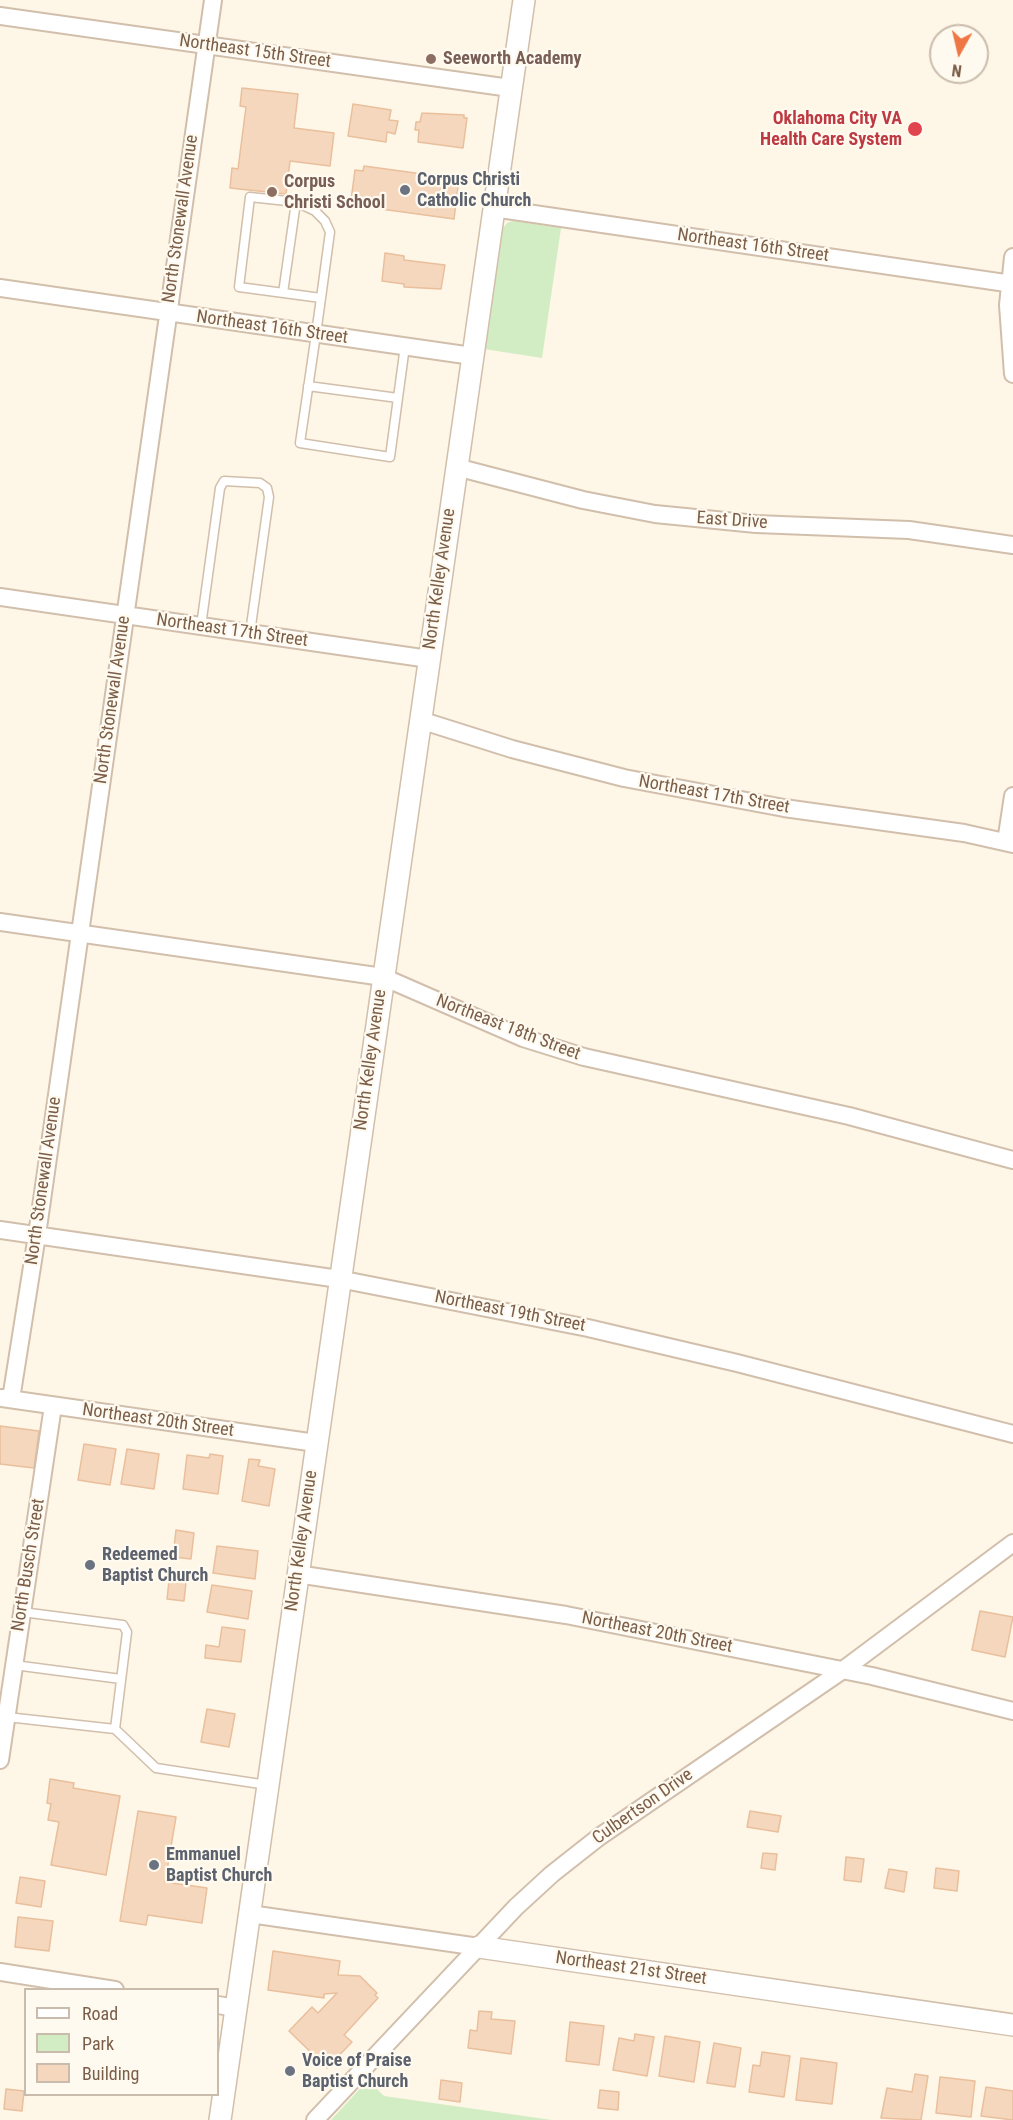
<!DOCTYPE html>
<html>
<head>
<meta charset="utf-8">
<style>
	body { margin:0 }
	#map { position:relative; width:1013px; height:2120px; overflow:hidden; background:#fef6e7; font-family:"Roboto Condensed",sans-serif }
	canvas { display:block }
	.legend { position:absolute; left:24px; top:1988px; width:195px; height:108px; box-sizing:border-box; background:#fffaef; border:2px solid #cabcad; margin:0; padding:8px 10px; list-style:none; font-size:18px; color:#7a5e49 }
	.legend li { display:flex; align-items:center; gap:12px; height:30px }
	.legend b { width:30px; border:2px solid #cabcad }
	.north { position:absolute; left:929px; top:24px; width:60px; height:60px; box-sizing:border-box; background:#fffaef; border:2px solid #cabcad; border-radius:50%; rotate:188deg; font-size:16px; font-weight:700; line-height:24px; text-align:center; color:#7a5e49 }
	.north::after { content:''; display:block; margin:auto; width:21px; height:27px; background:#ef7645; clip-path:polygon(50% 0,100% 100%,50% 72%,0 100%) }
</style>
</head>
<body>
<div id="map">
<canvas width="1013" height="2120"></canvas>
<ul class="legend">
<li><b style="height:8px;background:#fff"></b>Road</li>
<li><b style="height:16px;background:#d2edc4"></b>Park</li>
<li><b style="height:16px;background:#f5d7bd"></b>Building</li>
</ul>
<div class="north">N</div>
</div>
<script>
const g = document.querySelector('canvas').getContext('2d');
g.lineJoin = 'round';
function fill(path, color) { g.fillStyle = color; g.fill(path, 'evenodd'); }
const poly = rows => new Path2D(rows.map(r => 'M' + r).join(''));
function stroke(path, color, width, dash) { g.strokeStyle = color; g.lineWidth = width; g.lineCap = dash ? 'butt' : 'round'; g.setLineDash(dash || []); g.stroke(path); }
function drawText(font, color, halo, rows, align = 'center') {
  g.font = font + ' "Roboto Condensed",sans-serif'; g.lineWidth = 4.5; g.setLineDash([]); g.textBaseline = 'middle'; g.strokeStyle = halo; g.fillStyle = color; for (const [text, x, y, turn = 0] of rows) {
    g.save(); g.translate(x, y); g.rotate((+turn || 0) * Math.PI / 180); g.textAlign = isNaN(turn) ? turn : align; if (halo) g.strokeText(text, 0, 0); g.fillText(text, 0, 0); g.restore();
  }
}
fill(poly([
	[513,221,561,228,542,358,484,349,500,232,507,223],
	[368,2080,384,2096,552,2120,331,2120]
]), '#d2edc4');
const building = poly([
	[242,88,298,94,294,128,334,133,330,166,290,161,286,194,230,188,232,168,238,169,246,107,240,106,242,88],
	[353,104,391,110,389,120,398,121,395,134,387,132,386,142,348,136,353,104],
	[422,113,464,115,464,118,467,118,463,148,418,142,419,130,415,130,416,122,420,122,422,113],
	[364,166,459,179,454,219,359,206,360,202,351,200,355,170,363,171,364,166],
	[385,253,404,256,404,260,445,265,441,289,404,287,404,284,382,281,385,253],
	[0,1426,39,1431,34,1468,0,1464,0,1426],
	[84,1444,116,1449,110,1485,78,1480,84,1444],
	[127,1449,159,1454,154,1489,121,1484,127,1449],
	[210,1454,223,1456,218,1494,183,1489,187,1455,209,1458,210,1454],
	[249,1459,260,1460,258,1466,275,1469,269,1506,242,1501,249,1459],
	[176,1530,194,1533,191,1559,173,1557,176,1530],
	[217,1546,258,1551,255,1579,213,1573,217,1546],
	[170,1572,187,1573,184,1601,167,1599,170,1572],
	[212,1585,252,1591,248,1619,207,1612,212,1585],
	[980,1611,1013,1617,1005,1657,972,1650,980,1611],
	[222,1627,245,1630,241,1662,205,1658,206,1645,219,1647,222,1627],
	[207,1709,235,1714,229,1747,201,1742,207,1709],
	[50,1779,74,1783,73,1788,120,1796,106,1875,51,1865,59,1822,48,1820,51,1804,47,1803,50,1779],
	[138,1811,176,1817,165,1882,207,1888,202,1923,148,1915,146,1925,120,1921,138,1811],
	[750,1811,781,1816,778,1832,747,1827,750,1811],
	[763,1853,777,1854,775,1870,761,1868,763,1853],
	[846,1857,864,1859,861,1882,844,1880,846,1857],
	[936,1868,959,1871,957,1891,934,1888,936,1868],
	[889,1869,907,1872,904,1892,885,1888,889,1869],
	[20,1877,45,1881,41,1907,16,1903,20,1877],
	[18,1917,53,1921,49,1951,15,1947,18,1917],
	[273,1951,340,1961,338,1975,360,1976,377,1993,375,1995,378,1998,344,2035,352,2042,327,2068,289,2031,312,2007,318,2013,337,1993,324,1994,324,1998,268,1990,273,1951],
	[479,2011,492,2012,491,2019,515,2021,511,2054,468,2048,470,2030,477,2031,479,2011],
	[570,2022,604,2026,599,2065,566,2061,570,2022],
	[635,2034,654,2037,647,2076,613,2070,619,2038,634,2041,635,2034],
	[665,2036,700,2042,694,2082,659,2076,665,2036],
	[714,2043,741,2048,735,2087,707,2083,714,2043],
	[762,2052,790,2056,784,2097,749,2092,753,2065,760,2066,762,2052],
	[801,2058,837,2063,832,2104,796,2100,801,2058],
	[915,2074,928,2076,921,2120,881,2118,887,2088,912,2092,915,2074],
	[940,2077,975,2081,971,2117,936,2113,940,2077],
	[441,2080,462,2083,460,2102,439,2099,441,2080],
	[986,2087,1013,2091,1013,2120,981,2116,986,2087],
	[6,2089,24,2091,22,2111,4,2109,6,2089],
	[600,2090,619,2092,618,2110,598,2108,600,2090]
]);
fill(building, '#f5d7bd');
stroke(building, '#e9bf9c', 1.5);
const service = poly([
	[283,293,296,202],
	[321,298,239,287,250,197,296,202,315,211,325,221,330,232,321,298,316,334,300,443,390,457,405,346],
	[308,386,398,398],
	[201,626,220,488,224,481,260,483,267,488,269,497,250,633],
	[14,1665,121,1679],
	[7,1717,115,1729,127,1632,123,1625,22,1612],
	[115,1729,156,1768,267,1785]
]);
const minor = poly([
	[0,16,510,88],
	[493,208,1013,284],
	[1013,257,1008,305,1013,374],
	[0,288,472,356],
	[456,467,583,500,655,514,756,524,909,530,1013,545],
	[0,597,429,659],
	[420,720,512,749,624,778,784,808,964,833,1013,844],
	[1006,842,1013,796],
	[0,922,383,977,523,1038,584,1057,849,1116,1013,1160],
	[0,1230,339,1279,588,1328,737,1363,1013,1434],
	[2,1398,316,1443],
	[11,1399,37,1235,213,0],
	[297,1574,566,1615,872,1676,1013,1711],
	[0,1760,53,1406],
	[250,1914,479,1947],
	[0,1972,115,1990],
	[218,2005,236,2008],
	[315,2120,516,1907,552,1874,599,1837,843,1670,1013,1543]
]);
const tertiary = poly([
	[479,1947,1013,2025],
	[220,2120,524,0]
]);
stroke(service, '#d1bfab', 11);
stroke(minor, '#d1bfab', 20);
stroke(tertiary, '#d1bfab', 24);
stroke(service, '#fff', 8);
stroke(minor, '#fff', 16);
stroke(tertiary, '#fff', 21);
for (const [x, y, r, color] of [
	[431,59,6,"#8d6e63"],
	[915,129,8,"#e0444e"],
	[405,190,6,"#6b7280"],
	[272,192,6,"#8d6e63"],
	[90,1565,6,"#6b7280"],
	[154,1865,6,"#6b7280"],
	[290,2071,6,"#6b7280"]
]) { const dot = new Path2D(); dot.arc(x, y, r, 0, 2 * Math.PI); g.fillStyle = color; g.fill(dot); stroke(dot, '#fffaef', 2); }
drawText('18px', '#7a5e49', '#fffaef', [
	["Northeast 15th Street",255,52,8],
	["North Stonewall Avenue",181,219,-82],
	["Northeast 16th Street",753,246,8],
	["Northeast 16th Street",272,328,8],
	["East Drive",732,521,4],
	["North Kelley Avenue",440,579,-82],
	["Northeast 17th Street",232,631,8],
	["North Stonewall Avenue",113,700,-82],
	["Northeast 17th Street",714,795,10],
	["Northeast 18th Street",508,1028,21],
	["North Kelley Avenue",371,1060,-82],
	["North Stonewall Avenue",44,1181,-82],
	["Northeast 19th Street",510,1312,11],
	["Northeast 20th Street",158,1421,8],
	["North Kelley Avenue",302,1541,-82],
	["North Busch Street",29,1565,-81],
	["Northeast 20th Street",657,1633,11],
	["Culbertson Drive",643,1807,-35],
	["Northeast 21st Street",631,1969,8]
]);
drawText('bold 18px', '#785e54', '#fffaef', [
	["Seeworth Academy",443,59],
	["Corpus",284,182],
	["Christi School",284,203]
], 'left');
drawText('bold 18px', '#be3a42', '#fffaef', [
	["Oklahoma City VA",902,119],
	["Health Care System",902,140]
], 'right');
drawText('bold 18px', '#5b616d', '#fffaef', [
	["Corpus Christi",417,180],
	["Catholic Church",417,201],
	["Redeemed",102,1555],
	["Baptist Church",102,1576],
	["Emmanuel",166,1855],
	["Baptist Church",166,1876],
	["Voice of Praise",302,2061],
	["Baptist Church",302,2082]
], 'left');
</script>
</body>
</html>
